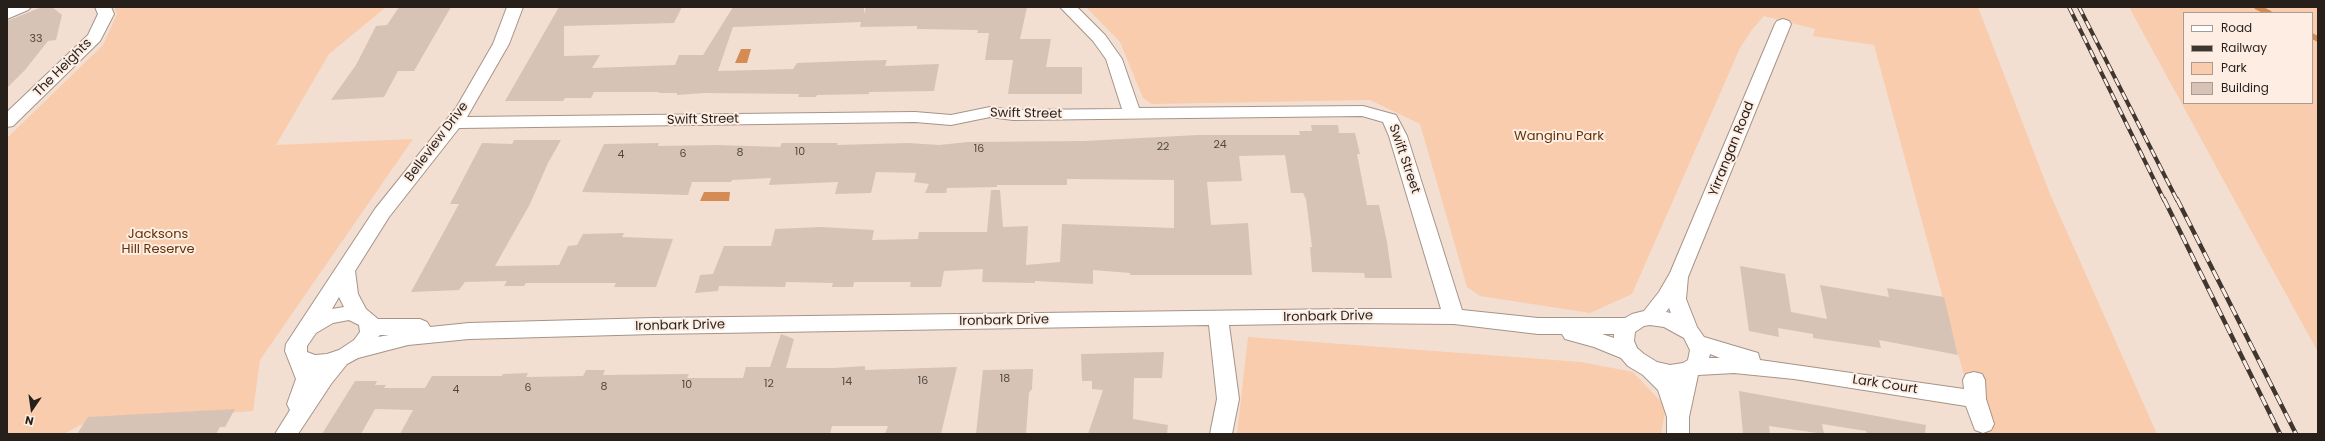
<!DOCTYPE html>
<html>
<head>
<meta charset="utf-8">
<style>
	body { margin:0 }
	#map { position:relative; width:2325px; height:441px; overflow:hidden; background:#f3dfd2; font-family:Poppins,sans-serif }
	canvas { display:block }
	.frame { position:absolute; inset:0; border:8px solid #261f1a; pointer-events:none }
	.legend { position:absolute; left:2183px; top:12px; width:130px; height:92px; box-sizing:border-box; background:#fdede3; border:1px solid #a79b93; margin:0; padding:5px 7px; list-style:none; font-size:12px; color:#261f1a }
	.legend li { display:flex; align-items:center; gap:8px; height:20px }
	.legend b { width:20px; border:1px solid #a79b93 }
	.north { position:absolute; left:12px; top:389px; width:40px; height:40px; -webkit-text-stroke:3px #fdede3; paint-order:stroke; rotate:193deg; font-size:11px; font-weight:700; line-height:16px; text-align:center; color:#261f1a }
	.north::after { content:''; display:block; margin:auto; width:14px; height:18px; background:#261f1a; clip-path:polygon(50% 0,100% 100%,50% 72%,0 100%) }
</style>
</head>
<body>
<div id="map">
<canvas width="2325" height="441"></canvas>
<div class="frame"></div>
<ul class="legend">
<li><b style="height:5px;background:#fff"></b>Road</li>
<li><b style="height:5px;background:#3f3630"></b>Railway</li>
<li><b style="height:11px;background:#f8ccad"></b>Park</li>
<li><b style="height:11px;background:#d6c3b6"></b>Building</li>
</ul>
<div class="north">N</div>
</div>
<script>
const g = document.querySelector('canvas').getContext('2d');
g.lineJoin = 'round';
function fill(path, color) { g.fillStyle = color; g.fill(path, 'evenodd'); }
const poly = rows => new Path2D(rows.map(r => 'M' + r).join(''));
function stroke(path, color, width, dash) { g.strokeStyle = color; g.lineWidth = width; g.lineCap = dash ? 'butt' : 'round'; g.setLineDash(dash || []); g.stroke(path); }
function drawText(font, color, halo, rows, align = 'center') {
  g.font = font + ' Poppins,sans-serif'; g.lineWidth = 4; g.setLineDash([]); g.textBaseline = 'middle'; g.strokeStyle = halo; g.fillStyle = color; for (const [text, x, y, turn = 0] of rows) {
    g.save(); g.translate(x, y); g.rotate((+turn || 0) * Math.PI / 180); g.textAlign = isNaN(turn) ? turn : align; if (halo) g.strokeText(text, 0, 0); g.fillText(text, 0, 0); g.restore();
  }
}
fill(poly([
	[114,7,386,7,329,54,276,145,413,139,260,360,253,411,80,425,64,434,7,434,7,138,103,45,117,14],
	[1086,7,1978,7,2050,194,2157,434,1980,434,1874,45,1813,36,1815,29,1764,16,1751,31,1740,48,1632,294,1590,313,1480,296,1467,287,1420,124,1370,100,1152,104,1143,98,1120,42],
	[2129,7,2318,7,2318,352,2254,236],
	[2184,13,2312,13,2312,103,2184,103],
	[1248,337,1581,362,1633,372,1666,407,1661,434,1237,434]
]), '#f8ccad');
fill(poly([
	[741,49,751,49,747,63,735,63],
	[704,192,730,192,729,201,700,201]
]), '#d58b54');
stroke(poly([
	[2257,7,2269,13],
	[2312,36,2318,39]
]), '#d58b54', 5.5);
fill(poly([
	[42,7,52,7,62,15,56,40,48,41,25,70,7,88,7,21],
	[399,7,451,7,414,71,398,71,384,97,331,100,356,65,376,26,387,25],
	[559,7,682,7,674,23,564,26,564,56,600,55,592,68,675,65,679,55,703,55,733,7,864,7,864,14,866,7,1027,7,1020,39,1051,39,1046,67,1082,67,1082,94,1008,94,1013,60,985,60,989,33,977,33,978,30,917,29,917,26,860,27,861,22,733,27,718,71,793,69,797,63,848,61,887,60,885,66,939,64,934,91,869,92,869,94,817,95,816,97,798,97,799,94,704,93,677,95,677,93,659,93,659,92,594,92,591,98,565,98,563,101,505,101],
	[1311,125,1338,125,1339,133,1355,133,1360,154,1357,154,1367,205,1379,205,1387,242,1392,278,1365,278,1364,273,1312,272,1310,247,1312,247,1306,199,1303,193,1291,193,1285,155,1239,156,1242,181,1207,182,1211,225,1248,223,1252,275,1130,275,1130,273,1093,270,1093,284,1035,281,1035,283,982,282,983,269,944,271,941,287,910,287,911,282,854,282,853,287,832,287,833,283,786,282,785,287,719,286,718,291,695,293,700,275,713,274,724,246,771,246,775,229,821,227,874,230,872,240,918,239,919,232,987,232,991,190,1000,190,1003,227,1028,226,1026,265,1060,262,1062,224,1174,228,1174,180,1067,179,1067,185,997,185,997,187,947,188,946,193,925,193,929,184,914,182,916,173,876,172,871,193,835,194,838,182,769,185,771,178,732,180,731,182,692,182,688,195,582,192,604,144,659,143,658,146,717,145,780,147,782,143,838,143,837,145,908,143,939,145,968,142,1084,141,1198,135,1300,135,1299,131,1312,131],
	[514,140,561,140,548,163,530,204,495,266,559,265,568,246,577,245,583,234,624,233,622,237,673,239,656,287,614,287,616,283,526,283,524,286,504,286,507,281,465,282,459,290,411,292,459,204,450,204,482,143,512,144],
	[1740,266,1785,274,1791,312,1827,319,1820,285,1889,297,1887,288,1944,297,1958,355,1879,340,1881,348,1813,338,1813,334,1778,328,1779,337,1749,331],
	[781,334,794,339,786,368,834,368,865,366,865,370,957,367,941,434,885,434,888,426,832,426,830,434,400,434,413,410,375,409,361,434,322,434,355,381,377,381,375,385,386,385,384,388,425,388,432,376,502,376,503,374,528,373,526,377,583,376,586,370,605,370,603,375,689,374,687,378,743,378,746,367,770,367],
	[1164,352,1162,378,1134,378,1133,419,1168,425,1167,434,1088,434,1103,390,1092,389,1092,381,1082,381,1081,354],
	[1033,369,1032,389,1029,393,1026,434,976,434,983,370],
	[1739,391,1926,425,1925,434,1867,434,1866,431,1822,424,1824,434,1769,426,1770,434,1743,434],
	[235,409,225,427,220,427,216,434,77,434,88,417]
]), '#d6c3b6');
const street = poly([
	[10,7,31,7,28,10,7,19,7,8,10,7],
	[95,7,111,7,114,14,100,41,13,126,7,127,7,112,88,35,98,14,95,7],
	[507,7,523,7,509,44,467,117,915,112,951,115,990,107,1013,110,1122,109,1106,59,1093,41,1060,7,1077,7,1105,35,1122,59,1139,108,1363,106,1396,115,1407,136,1462,310,1538,318,1625,318,1632,314,1644,311,1659,292,1670,273,1775,24,1777,21,1783,19,1789,21,1791,24,1688,277,1686,299,1697,327,1704,337,1758,353,1760,360,1964,389,1963,380,1966,374,1974,372,1982,374,1985,380,1986,399,1994,424,1991,430,1983,433,1975,430,1966,406,1794,379,1734,373,1698,375,1689,417,1689,434,1667,434,1667,417,1658,390,1643,375,1628,366,1621,358,1594,347,1565,339,1562,334,1538,334,1454,324,1347,323,1229,325,1239,399,1232,434,1210,434,1217,399,1209,325,654,334,469,339,408,345,358,358,347,364,331,384,298,434,275,434,290,410,287,404,296,379,285,351,286,344,375,209,456,108,493,44,507,7],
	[1362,116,1383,122,1389,136,1441,309,1347,309,654,318,469,323,430,327,427,322,420,319,378,319,366,309,358,294,355,271,389,217,459,128,915,122,951,125,990,117,1013,120,1362,116],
	[339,297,344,307,332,309,339,297],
	[1669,308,1671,313,1666,312,1669,308],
	[349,320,359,325,360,332,354,340,339,350,327,354,315,355,307,352,307,346,316,333,333,323,349,320],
	[1650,325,1664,327,1684,338,1690,350,1688,360,1683,363,1670,365,1657,362,1644,354,1637,348,1634,341,1635,332,1644,326,1650,325],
	[1602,334,1614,334,1614,338,1602,334],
	[380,335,389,335,378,337,380,335],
	[1710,354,1720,358,1709,358,1710,354]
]);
stroke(street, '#a69488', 2);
fill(street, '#fff');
const railFar1 = poly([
	[2069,7,2164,200],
	[2079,7,2177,200]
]);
const rail = poly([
	[2164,199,2280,434],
	[2177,199,2296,434]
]);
stroke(railFar1, '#3f3630', 4);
stroke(rail, '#3f3630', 4.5);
stroke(railFar1, '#fdede3', 2.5, [8]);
stroke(rail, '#fdede3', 3, [10]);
drawText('11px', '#524841', null, [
	["33",36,39],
	["24",1220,145],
	["22",1163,147],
	["16",979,149],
	["10",800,152],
	["8",740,153],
	["6",683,154],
	["4",621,155],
	["18",1005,379],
	["16",923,381],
	["14",847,382],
	["12",769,384],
	["10",687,385],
	["8",604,387],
	["6",528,388],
	["4",456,390]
]);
drawText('13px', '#261f1a', '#fdede3', [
	["The Heights",63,68,-45],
	["Swift Street",1026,114,1],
	["Swift Street",703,120,-1],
	["Belleview Drive",437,142,-53],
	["Yirrangan Road",1732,149,-68],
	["Swift Street",1404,159,71],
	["Ironbark Drive",1328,317,-1],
	["Ironbark Drive",1004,321,-1],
	["Ironbark Drive",680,326,-1],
	["Lark Court",1885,385,9]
]);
drawText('13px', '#633306', '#fdede3', [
	["Wanginu Park",1559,137],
	["Jacksons",158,235],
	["Hill Reserve",158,250]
]);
</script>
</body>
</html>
